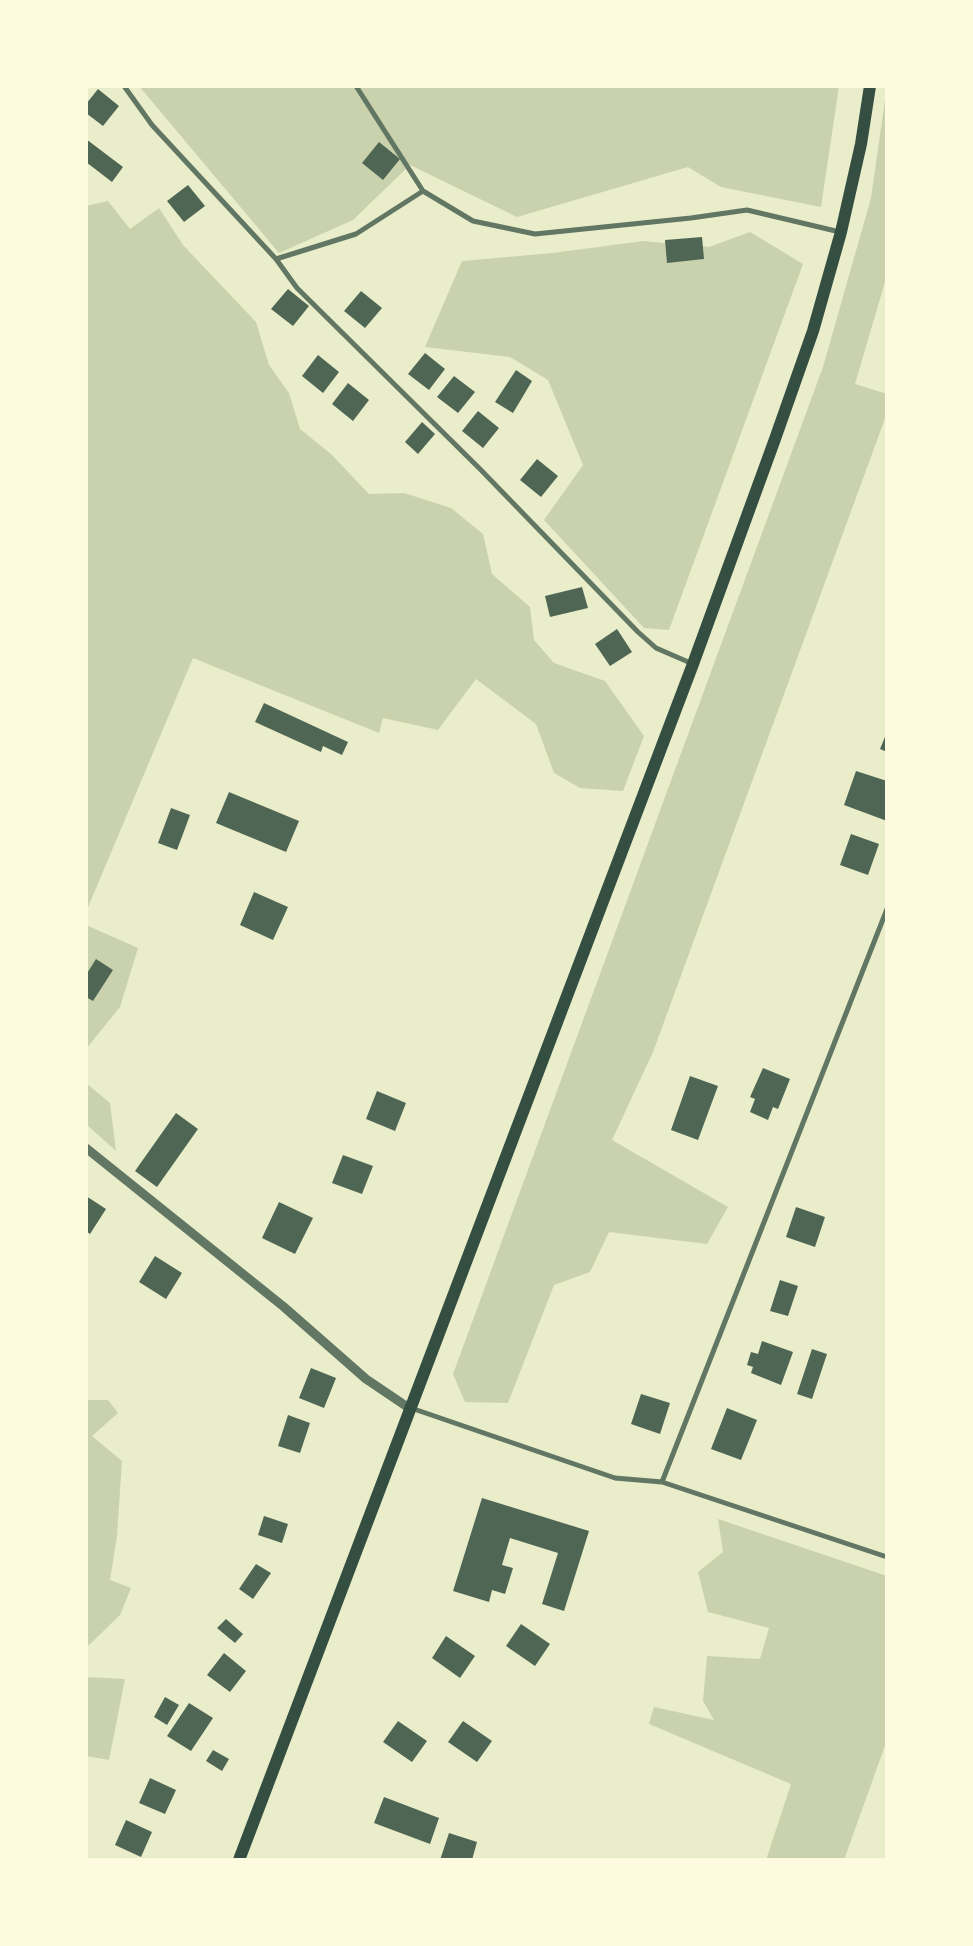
<!DOCTYPE html>
<html>
<head>
<meta charset="utf-8">
<style>
	body { margin:0 }
	#map { position:relative; width:973px; height:1946px; overflow:hidden; background:#e9edc9; font-family:"Nunito Sans",sans-serif }
	canvas { display:block }
	.frame { position:absolute; inset:0; border:88px solid #fefae0; pointer-events:none }
</style>
</head>
<body>
<div id="map">
<canvas width="973" height="1946"></canvas>
<div class="frame"></div>
</div>
<script>
const g = document.querySelector('canvas').getContext('2d');
g.lineJoin = 'round';
function fill(path, color) { g.fillStyle = color; g.fill(path, 'evenodd'); }
const poly = rows => new Path2D(rows.map(r => 'M' + r).join(''));
function stroke(path, color, width, dash) { g.strokeStyle = color; g.lineWidth = width; g.lineCap = dash ? 'butt' : 'round'; g.setLineDash(dash || []); g.stroke(path); }
fill(poly([
	[139,86,839,86,821,207,721,187,688,167,517,217,410,165,353,220,279,253],
	[887,86,887,275,855,384,887,394,887,413,653,1052,612,1140,728,1207,707,1244,609,1232,590,1272,554,1285,508,1403,465,1402,453,1374,823,367,871,198],
	[108,201,130,229,159,208,183,245,256,322,269,365,289,393,300,429,331,454,369,494,404,493,451,508,483,534,492,574,530,607,534,640,554,663,605,681,644,736,623,791,580,788,554,773,536,724,476,679,438,730,383,718,379,733,193,658,86,912,86,206],
	[750,232,803,264,669,630,644,628,544,520,583,465,548,380,510,357,425,347,462,261,553,253,643,241,709,247],
	[86,925,138,948,120,1007,86,1049],
	[86,1083,110,1103,116,1151,86,1124],
	[86,1400,108,1400,118,1413,92,1436,122,1461,117,1536,110,1580,131,1588,120,1615,86,1648],
	[718,1519,887,1576,887,1740,844,1860,766,1860,791,1784,649,1724,654,1707,714,1720,703,1701,707,1656,760,1659,769,1628,708,1612,698,1572,723,1552],
	[86,1677,125,1679,109,1760,86,1756]
]), '#cad2ad');
fill(poly([
	[98,89,119,106,103,126,86,113,86,104],
	[86,139,123,167,112,182,86,162],
	[379,142,400,159,383,180,362,163],
	[188,185,205,206,184,222,167,201],
	[702,237,704,259,667,263,665,240],
	[288,289,309,306,293,326,271,309],
	[361,291,382,308,365,328,344,311],
	[425,353,445,369,429,390,408,374],
	[318,355,339,372,323,393,302,376],
	[516,370,532,381,513,413,495,402],
	[454,376,475,392,458,413,437,397],
	[348,383,369,400,353,421,332,404],
	[478,411,499,428,483,448,462,431],
	[422,422,435,434,418,454,405,442],
	[537,459,558,476,541,497,520,480],
	[582,587,588,608,550,617,545,596],
	[617,629,632,652,610,666,595,644],
	[264,703,348,742,342,755,323,746,321,752,255,722],
	[887,732,887,752,880,749],
	[856,771,887,781,887,821,844,805],
	[229,792,299,821,286,852,216,823],
	[171,808,190,815,177,850,158,843],
	[851,834,879,844,868,875,840,865],
	[254,892,288,907,273,940,240,925],
	[96,959,113,970,93,1001,86,997,86,975],
	[763,1068,790,1079,778,1109,773,1107,768,1120,750,1112,755,1099,750,1097],
	[690,1076,718,1086,698,1140,671,1130],
	[377,1091,406,1103,395,1131,366,1119],
	[176,1113,198,1129,157,1187,135,1171],
	[343,1155,373,1166,362,1194,332,1183],
	[86,1196,106,1209,90,1234,86,1231],
	[279,1202,313,1218,295,1254,262,1238],
	[796,1207,825,1217,815,1247,786,1237],
	[155,1256,182,1273,166,1299,139,1282],
	[780,1280,798,1286,788,1316,770,1311],
	[762,1341,793,1352,781,1385,751,1373,753,1367,747,1365,751,1352,758,1354],
	[812,1349,827,1354,812,1399,797,1394],
	[311,1368,336,1378,324,1408,299,1398],
	[641,1394,670,1403,660,1434,631,1424],
	[727,1408,757,1420,741,1460,711,1449],
	[288,1415,310,1423,300,1453,278,1446],
	[482,1498,589,1531,564,1611,542,1604,558,1553,510,1538,502,1565,513,1568,505,1594,492,1590,489,1602,453,1591],
	[264,1516,288,1524,282,1543,258,1535],
	[256,1564,271,1573,253,1599,239,1589],
	[226,1619,243,1634,235,1643,217,1628],
	[521,1624,550,1644,535,1666,506,1646],
	[446,1636,475,1656,460,1678,432,1658],
	[224,1653,246,1671,230,1692,207,1675],
	[165,1697,179,1705,167,1725,154,1717],
	[189,1703,213,1718,191,1751,167,1736],
	[398,1721,427,1741,412,1762,383,1742],
	[463,1721,492,1741,477,1762,448,1742],
	[213,1750,229,1759,222,1771,206,1761],
	[150,1778,176,1790,165,1814,139,1803],
	[384,1797,439,1818,430,1844,374,1823],
	[126,1820,152,1832,141,1857,115,1845],
	[449,1833,477,1842,472,1860,440,1860]
]), '#4f6655');
stroke(poly([
	[124,86,152,125,276,259,297,288,480,469,638,632,656,648,693,664],
	[356,86,423,191],
	[276,259,356,234,423,191,473,221,535,234,691,218,747,210,840,232],
	[411,1408,615,1478,662,1482,887,1557],
	[662,1482,887,909]
]), '#617663', 5);
stroke(poly([
	[86,1148,284,1307,366,1379,409,1408]
]), '#617663', 9);
stroke(poly([
	[239,1860,693,664,775,439,813,331,841,232,861,144,870,86]
]), '#344e41', 12);
</script>
</body>
</html>
